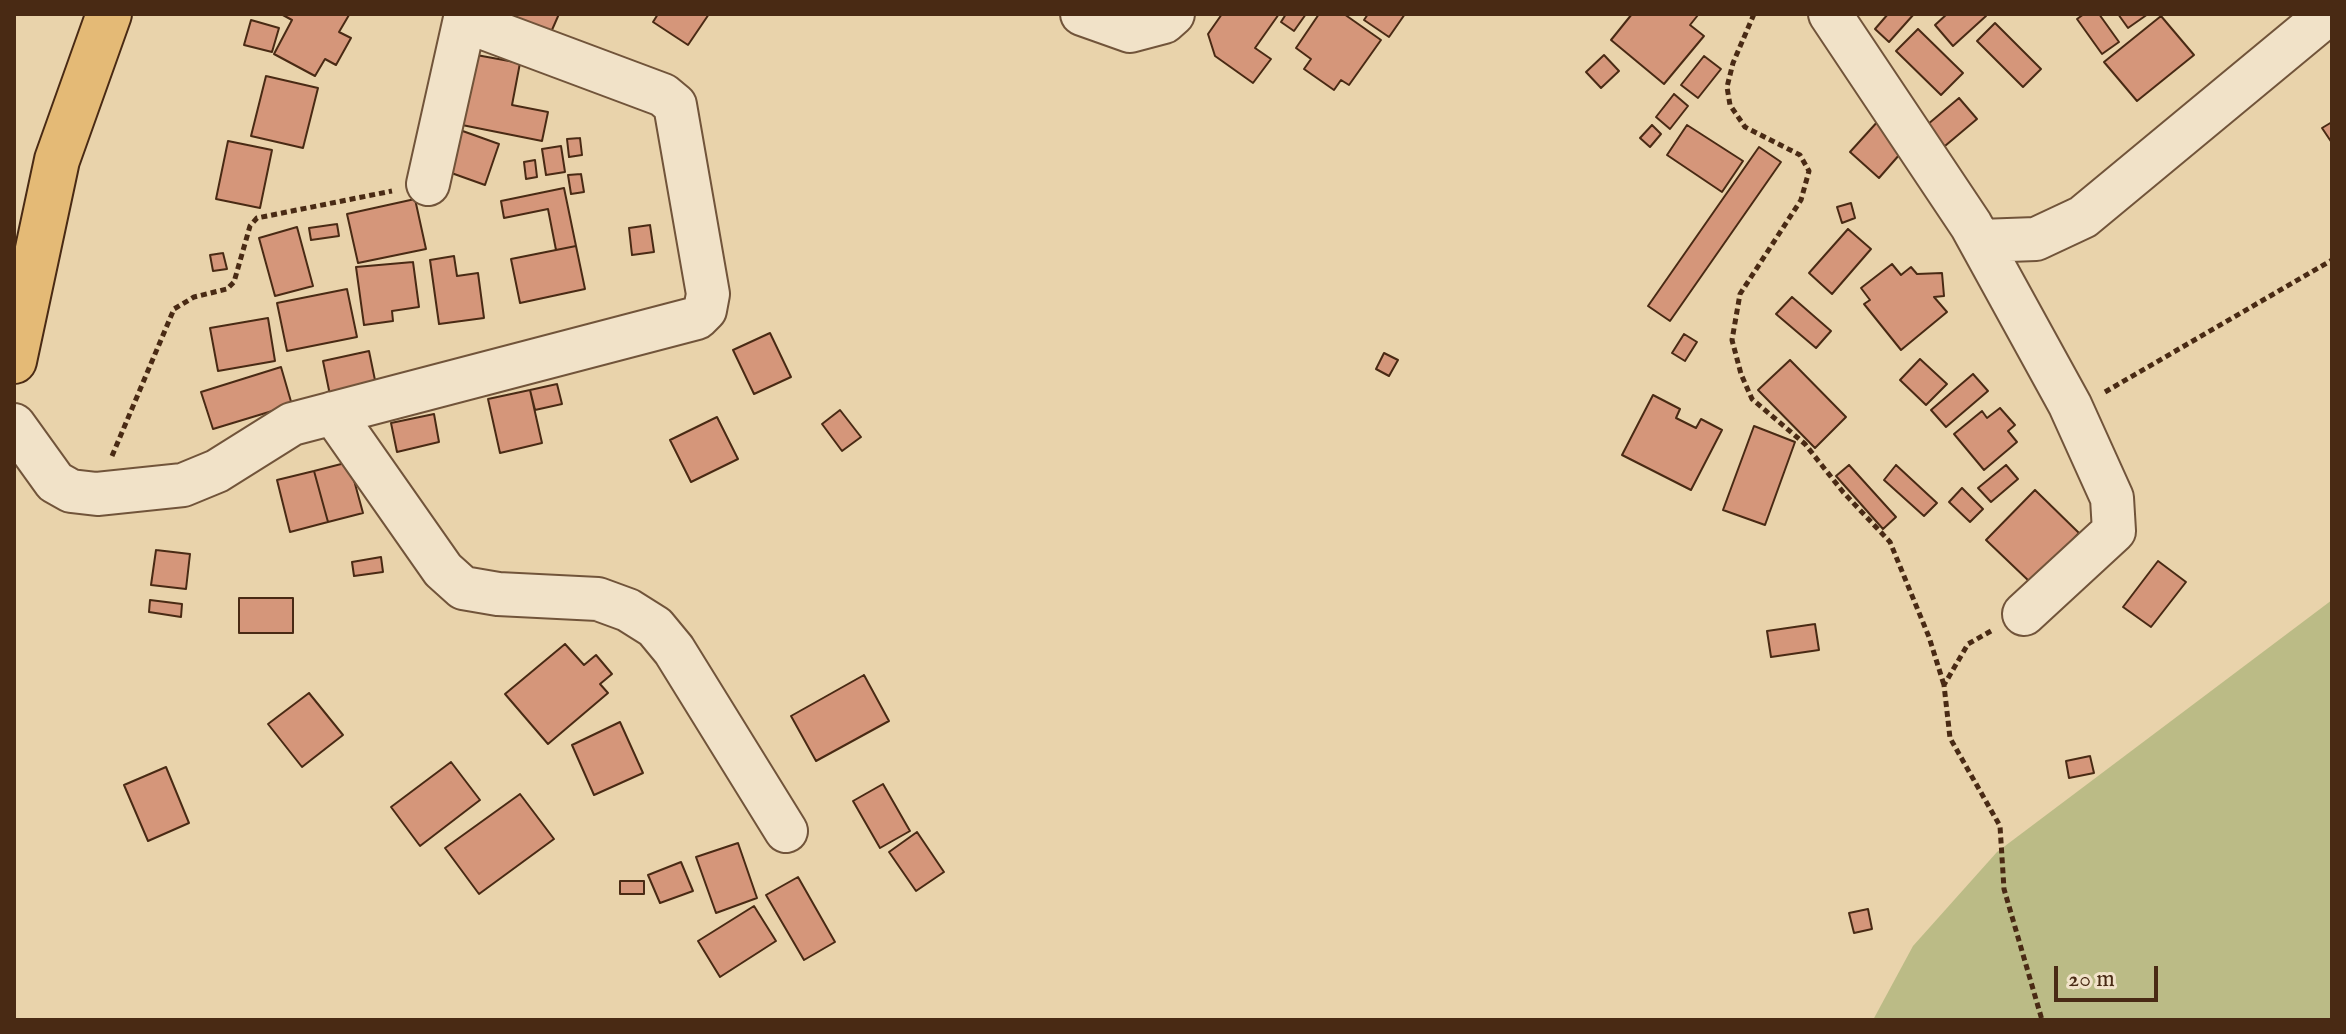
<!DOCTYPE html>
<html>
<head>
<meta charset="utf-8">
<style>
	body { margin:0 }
	#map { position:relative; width:2346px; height:1034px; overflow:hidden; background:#e9d3ab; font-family:"IM FELL English",serif }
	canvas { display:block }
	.frame { position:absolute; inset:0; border:16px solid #492a14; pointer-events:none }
	.scale { position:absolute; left:2054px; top:966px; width:104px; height:36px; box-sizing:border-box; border:4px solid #492a14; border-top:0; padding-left:10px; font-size:24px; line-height:28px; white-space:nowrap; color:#492a14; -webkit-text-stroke:6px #f1e2c8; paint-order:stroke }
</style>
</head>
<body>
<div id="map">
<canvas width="2346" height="1034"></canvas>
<div class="frame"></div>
<div class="scale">20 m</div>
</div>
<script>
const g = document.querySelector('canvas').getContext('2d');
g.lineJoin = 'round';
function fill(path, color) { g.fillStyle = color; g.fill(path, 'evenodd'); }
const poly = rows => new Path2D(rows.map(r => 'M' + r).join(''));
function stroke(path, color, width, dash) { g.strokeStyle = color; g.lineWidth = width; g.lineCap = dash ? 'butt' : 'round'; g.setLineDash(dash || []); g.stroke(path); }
fill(poly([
	[2332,600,2332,1020,1873,1020,1913,946,1997,852]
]), '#bbbb86');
const building = poly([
	[281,14,349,15,339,32,351,38,336,65,325,59,315,76,274,54,292,20,281,14],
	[513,14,559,14,548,39,509,22,513,14],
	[658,14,709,14,688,45,653,22,658,14],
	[1222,14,1279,14,1255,48,1271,59,1253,83,1215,56,1208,34,1222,14],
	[1286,14,1306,14,1294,31,1281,22,1286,14],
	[1319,14,1344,14,1381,40,1349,85,1341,80,1334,90,1304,69,1311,59,1296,48,1319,14],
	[1368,14,1405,14,1389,37,1364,20,1368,14],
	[1632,14,1698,15,1690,25,1704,36,1664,84,1611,40,1632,14],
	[1888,14,1914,14,1889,42,1875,29,1888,14],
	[1947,14,1984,14,1986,16,1953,46,1935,25,1947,14],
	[2084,14,2099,14,2119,42,2102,54,2077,19,2084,14],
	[2118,14,2148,14,2128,28,2118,14],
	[2161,16,2194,55,2137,101,2104,62,2161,16],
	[251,20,279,28,272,52,244,45,251,20],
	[1995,23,2041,69,2023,87,1977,41,1995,23],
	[1918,29,1963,73,1941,95,1896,51,1918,29],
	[471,54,520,63,512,105,548,112,542,141,457,124,471,54],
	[1604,55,1619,71,1601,88,1586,72,1604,55],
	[1704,56,1721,69,1698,98,1681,85,1704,56],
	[266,76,318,88,303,148,251,136,266,76],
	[1674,94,1688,106,1670,129,1656,117,1674,94],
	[1959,98,1977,119,1939,151,1921,130,1959,98],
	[1879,120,1907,146,1879,178,1850,152,1879,120],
	[2332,122,2332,143,2322,128,2332,122],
	[1652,125,1661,134,1650,147,1640,138,1652,125],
	[1687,125,1743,161,1722,192,1667,155,1687,125],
	[457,129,499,144,485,185,443,170,457,129],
	[580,138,582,155,569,157,567,139,580,138],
	[228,141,272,150,260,208,216,199,228,141],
	[561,146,565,172,546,175,542,149,561,146],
	[1759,147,1781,162,1670,321,1648,306,1759,147],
	[535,160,537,177,526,179,524,162,535,160],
	[581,174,584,192,571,194,568,175,581,174],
	[564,188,576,246,556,250,548,209,504,218,501,201,564,188],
	[415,199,426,249,358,263,347,214,415,199],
	[1851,203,1855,218,1842,223,1837,207,1851,203],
	[337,224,339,236,311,240,309,228,337,224],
	[650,225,654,252,632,255,629,228,650,225],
	[297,227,313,286,275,296,259,238,297,227],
	[1848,229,1871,249,1832,294,1809,273,1848,229],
	[576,246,585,289,520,303,511,259,576,246],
	[223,253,227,269,213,271,210,255,223,253],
	[454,256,457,276,478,273,484,318,439,324,430,260,454,256],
	[413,262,419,307,392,311,393,321,364,325,356,267,413,262],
	[1892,264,1901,275,1911,267,1917,274,1942,273,1944,296,1934,297,1947,312,1901,350,1864,304,1870,300,1861,288,1892,264],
	[347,289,357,337,287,351,277,303,347,289],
	[1792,297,1831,331,1816,348,1776,314,1792,297],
	[268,318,275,361,218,371,210,328,268,318],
	[770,333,791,377,754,394,733,350,770,333],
	[1684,334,1697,342,1685,361,1672,353,1684,334],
	[369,351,376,385,330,395,323,361,369,351],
	[1384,353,1398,360,1389,376,1376,369,1384,353],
	[1920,359,1947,384,1926,405,1900,380,1920,359],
	[1790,360,1846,417,1815,448,1758,390,1790,360],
	[281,367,292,405,213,429,201,392,281,367],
	[1973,374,1988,391,1946,427,1931,410,1973,374],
	[557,384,562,404,535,410,530,390,557,384],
	[530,390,542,443,500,453,488,399,530,390],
	[1653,395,1680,409,1676,418,1696,428,1701,419,1722,430,1691,490,1622,455,1653,395],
	[2000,408,2015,425,2008,431,2017,442,1984,470,1954,434,1982,411,1987,418,2000,408],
	[840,410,861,437,842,451,822,424,840,410],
	[434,414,439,442,397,452,391,423,434,414],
	[717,417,738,459,691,482,670,440,717,417],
	[1754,426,1795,442,1765,525,1723,510,1754,426],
	[349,462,363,513,328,522,314,471,349,462],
	[1849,465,1896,517,1883,529,1836,476,1849,465],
	[1896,465,1937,503,1924,516,1884,480,1896,465],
	[2006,465,2018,479,1991,502,1978,488,2006,465],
	[314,471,328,522,290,532,277,480,314,471],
	[1962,488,1983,509,1970,522,1949,502,1962,488],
	[2035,490,2079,533,2031,583,1986,540,2035,490],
	[156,550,190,554,186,589,151,585,156,550],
	[381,557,383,572,354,576,352,562,381,557],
	[2158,561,2186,582,2151,627,2123,607,2158,561],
	[239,598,293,598,293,633,239,633,239,598],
	[150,600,182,604,181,617,149,612,150,600],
	[1815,624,1819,650,1771,657,1767,631,1815,624],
	[565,644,584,665,596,655,612,674,600,684,608,693,548,744,505,694,565,644],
	[864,675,889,721,816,761,791,716,864,675],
	[309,693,343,735,302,767,268,724,309,693],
	[620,722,643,773,594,795,572,745,620,722],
	[2090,756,2094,773,2069,778,2066,761,2090,756],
	[451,762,480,800,420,846,391,807,451,762],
	[166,767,189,823,148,841,124,785,166,767],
	[883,784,910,831,880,848,853,801,883,784],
	[520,794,554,839,479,894,445,848,520,794],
	[917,832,944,872,916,891,889,852,917,832],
	[738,843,757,898,716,913,696,857,738,843],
	[681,862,693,891,660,903,648,875,681,862],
	[798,877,835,942,804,960,766,895,798,877],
	[620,881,644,881,644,894,620,894,620,881],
	[754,906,776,941,720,977,698,941,754,906],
	[1868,909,1872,929,1854,933,1849,913,1868,909]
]);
fill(building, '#d5967a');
stroke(building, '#492a14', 2);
const minor = poly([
	[1082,14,1130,31,1164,22,1173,14],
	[1830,14,1971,225,2070,405,2112,498,2114,531,2024,614],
	[428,184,466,14],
	[1980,241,2036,239,2083,217,2328,14],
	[333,413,443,570,463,588,498,594,598,599,628,610,655,627,674,650,786,831],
	[14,425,55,482,71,491,97,494,183,485,217,471,292,424,697,318,705,310,708,294,675,105,663,95,465,21]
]);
const highway = poly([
	[14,361,57,160,109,14]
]);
stroke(minor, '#71543a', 46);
stroke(highway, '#492a14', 48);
stroke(poly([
	[1754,14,1733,63,1727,87,1730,105,1745,127,1800,155,1809,171,1801,200,1740,294,1732,340,1741,374,1752,399,1805,444,1843,492,1890,542,1929,637,1944,685],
	[2105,392,2332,260],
	[112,456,174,309,194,297,227,289,234,282,250,226,257,218,392,191],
	[1991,631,1968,644,1944,685,1950,738,2000,826,2004,889,2042,1020]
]), '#492a14', 5, [6, 4]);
stroke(minor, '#f1e2c8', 42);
stroke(highway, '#e4ba76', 44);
</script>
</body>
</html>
